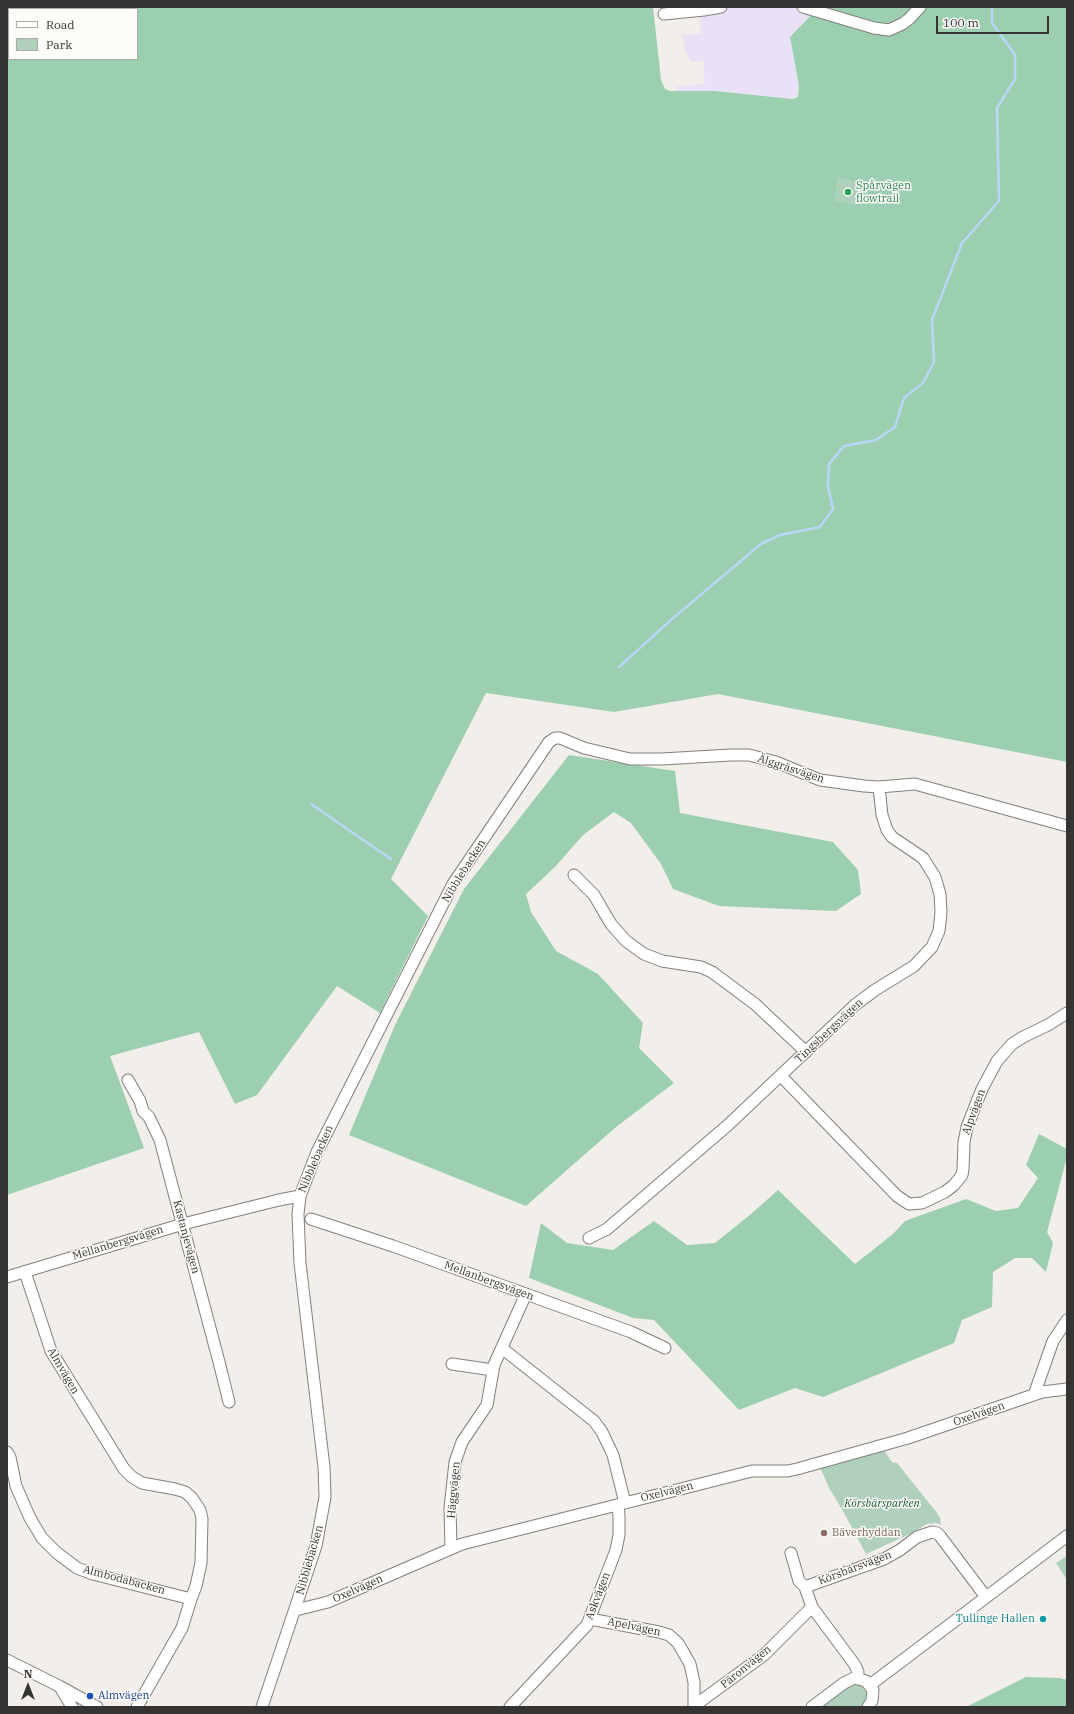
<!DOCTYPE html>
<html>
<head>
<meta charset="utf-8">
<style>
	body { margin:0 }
	#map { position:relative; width:1074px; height:1714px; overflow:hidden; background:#f2eeea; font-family:"IBM Plex Serif",serif }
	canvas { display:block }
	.frame { position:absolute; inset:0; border:8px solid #363432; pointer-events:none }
	.legend { position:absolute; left:8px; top:8px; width:130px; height:52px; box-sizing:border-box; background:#fefcf9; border:1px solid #aeaca9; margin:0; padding:5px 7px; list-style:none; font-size:12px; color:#363432 }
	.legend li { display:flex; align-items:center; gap:8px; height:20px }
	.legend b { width:20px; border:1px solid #aeaca9 }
	.north { position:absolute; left:8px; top:1666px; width:40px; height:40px; -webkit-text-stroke:3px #fefcf9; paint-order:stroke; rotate:0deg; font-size:11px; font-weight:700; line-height:16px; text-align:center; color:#363432 }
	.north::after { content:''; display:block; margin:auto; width:14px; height:18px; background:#363432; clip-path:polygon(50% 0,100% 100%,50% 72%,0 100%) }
	.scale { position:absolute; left:936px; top:16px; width:113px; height:18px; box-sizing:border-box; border:2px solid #363432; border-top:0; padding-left:5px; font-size:12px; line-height:14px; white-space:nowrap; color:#363432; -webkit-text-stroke:3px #fefcf9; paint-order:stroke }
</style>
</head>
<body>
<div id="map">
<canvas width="1074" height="1714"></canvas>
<div class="frame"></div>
<ul class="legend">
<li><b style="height:5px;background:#fff"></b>Road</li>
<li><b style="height:11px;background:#afd1bb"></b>Park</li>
</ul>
<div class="north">N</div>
<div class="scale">100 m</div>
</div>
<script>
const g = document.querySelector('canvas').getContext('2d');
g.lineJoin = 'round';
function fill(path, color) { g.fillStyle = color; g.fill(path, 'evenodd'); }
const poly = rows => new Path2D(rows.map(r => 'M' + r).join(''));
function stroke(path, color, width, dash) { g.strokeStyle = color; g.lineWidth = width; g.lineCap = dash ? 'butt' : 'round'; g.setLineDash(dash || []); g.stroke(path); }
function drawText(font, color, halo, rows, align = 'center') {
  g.font = font + ' "IBM Plex Serif",serif'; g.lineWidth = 3; g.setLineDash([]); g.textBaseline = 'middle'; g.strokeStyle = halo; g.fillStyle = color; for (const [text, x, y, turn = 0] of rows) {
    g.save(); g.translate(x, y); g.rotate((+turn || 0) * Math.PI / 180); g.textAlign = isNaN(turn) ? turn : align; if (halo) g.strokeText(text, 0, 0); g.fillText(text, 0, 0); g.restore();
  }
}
fill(poly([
	[731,7,794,7,814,13,790,37,799,86,798,97,793,99,715,91,677,91,676,87,705,83,703,61,691,62,685,50,682,33,684,33,685,35,701,33,699,16,706,12]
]), '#e9e1f6');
fill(poly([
	[839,178,860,183,856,205,835,200],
	[883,1449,892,1462,897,1463,937,1513,940,1518,941,1525,936,1523,927,1524,912,1533,866,1554,843,1511,829,1488,820,1467],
	[1067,1556,1067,1580,1056,1563],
	[853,1684,863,1685,866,1689,867,1699,862,1707,818,1707,842,1689]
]), '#afd1bb');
fill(poly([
	[7,7,653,7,661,80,665,89,670,91,715,91,793,99,798,97,799,86,790,37,819,7,1067,7,1067,762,718,694,614,712,486,693,391,879,428,916,380,1013,337,986,257,1095,235,1104,199,1032,110,1056,144,1148,7,1195],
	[9,9,137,9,137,59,9,59],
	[839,178,860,183,856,205,835,200],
	[569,755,675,771,680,813,833,842,858,870,861,894,836,911,719,906,673,889,661,864,631,823,614,812,583,835,555,867,526,894,531,912,556,951,598,974,643,1023,639,1048,674,1083,616,1127,526,1206,349,1135,395,1025,464,889],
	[1039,1134,1067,1149,1067,1157,1047,1232,1053,1243,1046,1272,1032,1258,1015,1258,993,1272,992,1307,962,1320,954,1343,823,1397,795,1388,739,1410,654,1320,633,1318,529,1278,541,1223,567,1243,613,1250,654,1221,687,1245,715,1243,751,1214,778,1190,855,1264,893,1234,905,1221,966,1199,996,1211,1018,1208,1038,1178,1026,1165],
	[1026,1677,1060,1678,1067,1680,1067,1707,966,1707]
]), '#9bcfaf');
stroke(poly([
	[619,667,672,619,761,544,780,535,820,527,833,509,828,486,829,464,844,446,876,440,895,427,904,398,923,383,934,362,932,320,962,243,999,201,997,108,1015,79,1015,55,992,23,992,7],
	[311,804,391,859]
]), '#b8d6f7', 2.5);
const minor = poly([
	[803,7,874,28,889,30,902,24,909,19,920,7],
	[664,14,704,10,721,7],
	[574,875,594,895,611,924,626,941,644,954,662,961,701,967,712,972,755,1004,806,1052],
	[781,1076,897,1196,909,1204,922,1203,945,1192,954,1185,962,1175,963,1169,964,1142,967,1127,982,1089,997,1061,1012,1044,1023,1037,1048,1025,1067,1013],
	[128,1080,140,1101,143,1111,149,1117,160,1140,219,1362,229,1402],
	[311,1219,393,1246,631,1332,665,1348],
	[589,1238,607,1229,728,1125,855,1005,875,990,914,966,932,947,939,931,941,912,940,894,935,877,923,858,892,837,887,830,882,815,879,787],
	[25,1272,51,1351,124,1469,132,1477,142,1483,175,1489,185,1492,192,1498,200,1510,202,1519,201,1563,196,1586,191,1599,182,1628,137,1707],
	[7,1277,183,1224,279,1200,300,1196],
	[503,1349,594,1421,602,1432,613,1455,625,1503],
	[452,1364,493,1370],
	[1034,1395,1053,1341,1067,1320],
	[7,1452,10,1457,16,1486,30,1518,42,1538,57,1553,77,1568,93,1574,191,1599],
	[451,1548,450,1508,455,1462,462,1442,487,1405,494,1365,526,1294],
	[791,1553,799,1581,805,1587],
	[805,1587,884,1559,900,1550,917,1537,932,1532,937,1533,940,1536,986,1597],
	[805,1587,812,1607,855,1665,858,1672,858,1679],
	[296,1610,328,1602,462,1544,752,1471,788,1471,797,1469,908,1438,1042,1392,1067,1389],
	[590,1619,659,1632,669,1635,678,1643,690,1664,694,1682,694,1707],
	[7,1660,59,1686,97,1707],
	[870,1685,1067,1536],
	[60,1687,72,1707],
	[694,1706,764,1655,812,1607],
	[262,1707,316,1546,325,1497,324,1467,300,1263,298,1214,300,1196,317,1152,453,884,549,742,555,738,560,738,584,748,630,759,662,759,731,755,749,755,776,762,820,780,864,786,879,787,915,784,1067,826],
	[510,1707,587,1625,616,1550,619,1535,619,1516,618,1505],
	[812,1707,844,1683,854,1678,866,1681,873,1690,872,1701,868,1707]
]);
stroke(minor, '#837f7b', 13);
stroke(minor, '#fff', 11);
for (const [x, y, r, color] of [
	[848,192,4,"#2e9e5b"],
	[824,1533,4,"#8d6e63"],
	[1043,1619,4,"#0f9aa8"],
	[90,1696,4,"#1a4fb4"]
]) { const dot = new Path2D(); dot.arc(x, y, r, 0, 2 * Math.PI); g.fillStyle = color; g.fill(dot); stroke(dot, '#fefcf9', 1.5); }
drawText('11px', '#27864d', '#fefcf9', [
	["Spårvägen",856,186],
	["flowtrail",856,199]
], 'left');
drawText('11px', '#363432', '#fefcf9', [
	["Älggräsvägen",791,769,18],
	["Nibblebacken",464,871,-58],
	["Tingsbergsvägen",829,1031,-43],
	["Alpvägen",974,1112,-70],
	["Nibblebacken",316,1159,-67],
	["Kastanjevägen",186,1237,75],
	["Mellanbergsvägen",118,1243,-17],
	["Mellanbergsvägen",489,1281,20],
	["Almvägen",63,1371,60],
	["Oxelvägen",979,1414,-19],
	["Häggvägen",454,1490,-85],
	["Oxelvägen",667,1492,-14],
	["Nibblebacken",310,1560,-74],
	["Körsbärsvägen",855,1568,-21],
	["Almbodabacken",124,1580,15],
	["Oxelvägen",358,1589,-24],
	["Askvägen",598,1596,-69],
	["Apelvägen",634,1627,12],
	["Päronvägen",746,1667,-39]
]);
drawText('italic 11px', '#175436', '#fefcf9', [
	["Körsbärsparken",882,1504]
]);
drawText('11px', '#785e54', '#fefcf9', [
	["Bäverhyddan",832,1533]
], 'left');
drawText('11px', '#0d838f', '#fefcf9', [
	["Tullinge Hallen",1035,1619]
], 'right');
drawText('11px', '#164399', '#fefcf9', [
	["Almvägen",98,1696]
], 'left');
</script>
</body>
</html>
